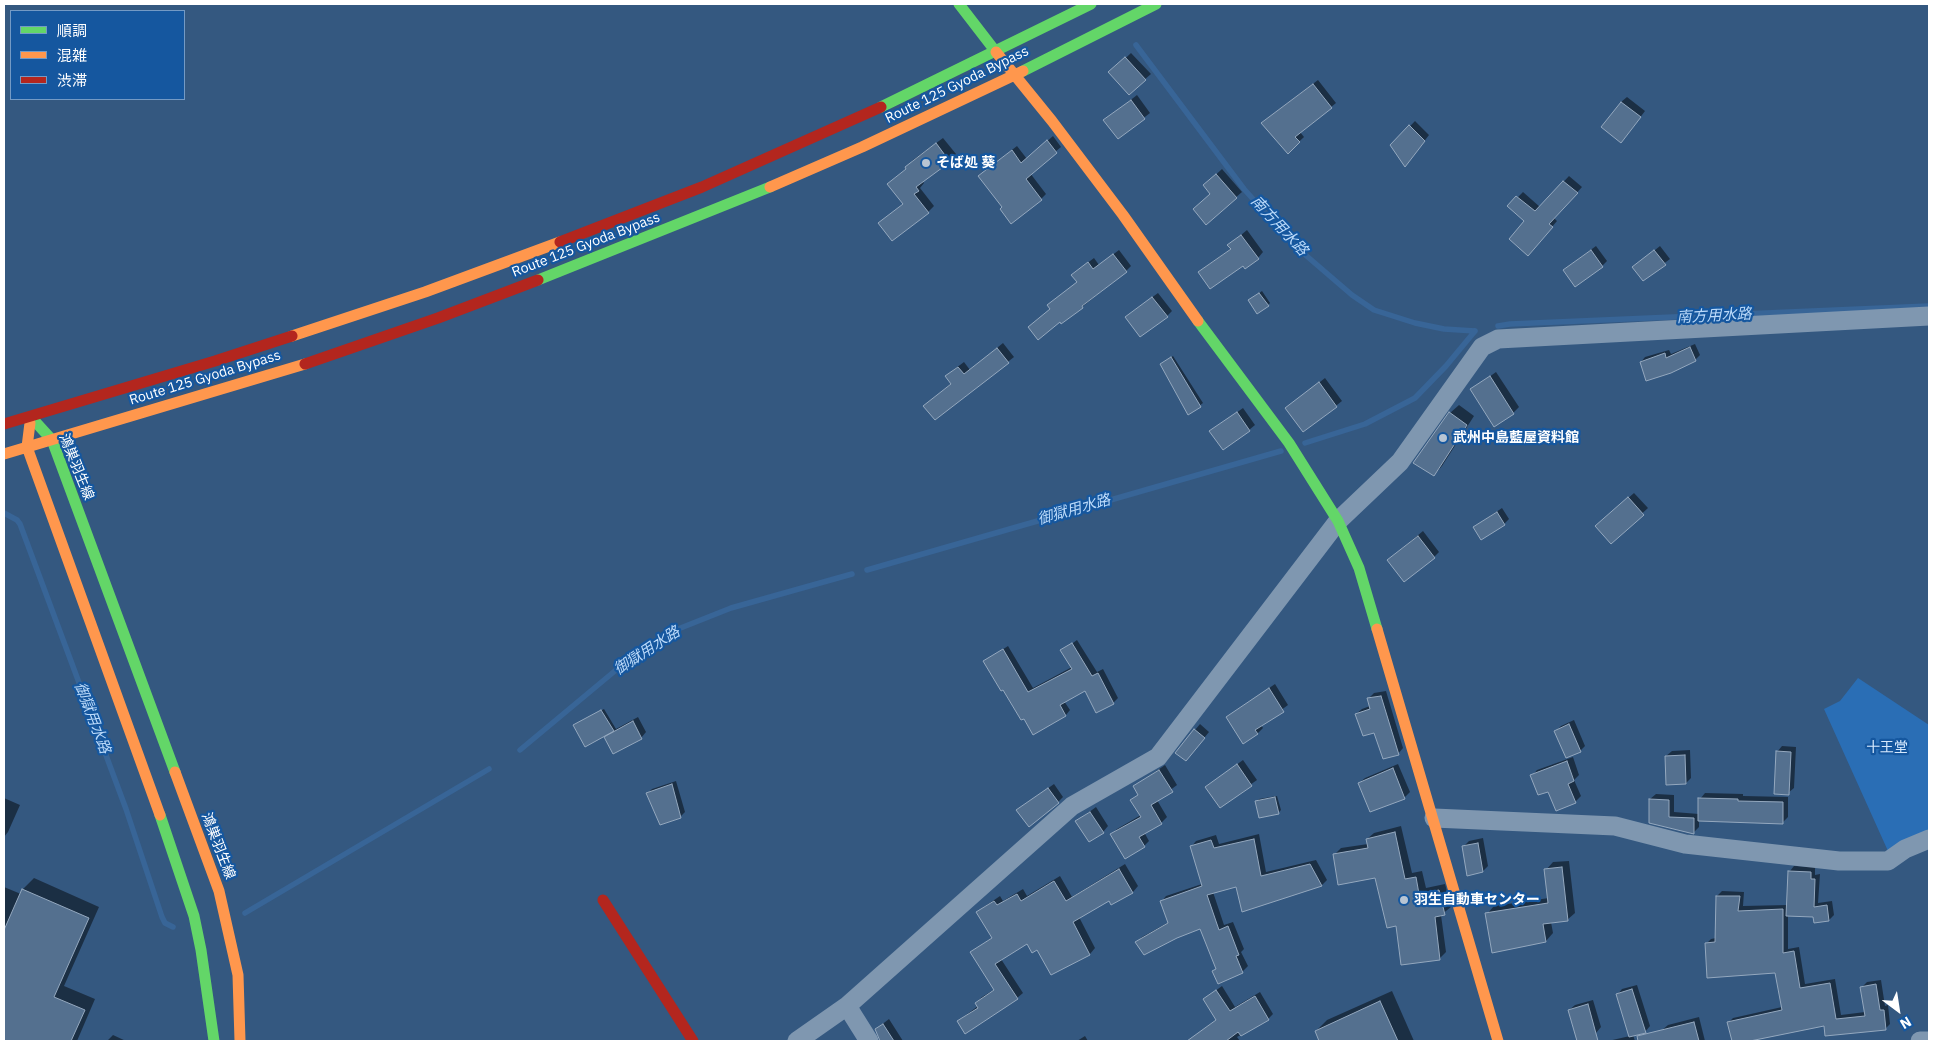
<!DOCTYPE html>
<html>
<head>
<meta charset="utf-8">
<style>
	body { margin:0 }
	#map { position:relative; width:1933px; height:1045px; overflow:hidden; background:#345880; font-family:"IBM Plex Sans","Noto Sans JP",sans-serif }
	canvas { display:block }
	.frame { position:absolute; inset:0; border:5px solid #fff; pointer-events:none }
	.legend { position:absolute; left:10px; top:10px; width:175px; height:90px; box-sizing:border-box; background:#15579f; border:1px solid #739ac5; margin:0; padding:6px 9px; list-style:none; font-size:15px; color:#fff }
	.legend li { display:flex; align-items:center; gap:10px; height:25px }
	.legend b { width:25px; border:1px solid #739ac5 }
	.north { position:absolute; left:1873px; top:985px; width:50px; height:50px; -webkit-text-stroke:4px #15579f; paint-order:stroke; rotate:149deg; font-size:14px; font-weight:700; line-height:20px; text-align:center; color:#fff }
	.north::after { content:''; display:block; margin:auto; width:18px; height:22px; background:#fff; clip-path:polygon(50% 0,100% 100%,50% 72%,0 100%) }
</style>
</head>
<body>
<div id="map">
<canvas width="1933" height="1045"></canvas>
<div class="frame"></div>
<ul class="legend">
<li><b style="height:6px;background:#63d668"></b>順調</li>
<li><b style="height:6px;background:#ff974d"></b>混雑</li>
<li><b style="height:6px;background:#b3261e"></b>渋滞</li>
</ul>
<div class="north">N</div>
</div>
<script>
const g = document.querySelector('canvas').getContext('2d');
g.lineJoin = 'round';
function fill(path, color) { g.fillStyle = color; g.fill(path, 'evenodd'); }
const poly = rows => new Path2D(rows.map(r => 'M' + r).join(''));
function stroke(path, color, width, dash) { g.strokeStyle = color; g.lineWidth = width; g.lineCap = dash ? 'butt' : 'round'; g.setLineDash(dash || []); g.stroke(path); }
function drawText(font, color, halo, rows, align = 'center') {
  g.font = font + ' "IBM Plex Sans","Noto Sans JP",sans-serif'; g.lineWidth = 4.5; g.setLineDash([]); g.textBaseline = 'middle'; g.strokeStyle = halo; g.fillStyle = color; for (const [text, x, y, turn = 0] of rows) {
    g.save(); g.translate(x, y); g.rotate((+turn || 0) * Math.PI / 180); g.textAlign = isNaN(turn) ? turn : align; if (halo) g.strokeText(text, 0, 0); g.fillText(text, 0, 0); g.restore();
  }
}
fill(poly([
	[1858,678,1929,725,1929,832,1888,851,1824,709,1840,701]
]), '#2a6eb5');
fill(poly([
	[1131,53,1151,74,1129,93,1110,73],
	[1318,80,1336,103,1300,132,1304,137,1288,152,1268,118],
	[1137,95,1150,113,1118,138,1105,120],
	[1627,97,1645,111,1626,136,1621,102],
	[1415,121,1429,135,1410,160,1392,145],
	[1053,136,1061,147,1030,173,1046,194,1041,199,1003,207,985,171,1017,146,1027,159],
	[943,138,956,154,922,181,924,183,920,188,934,206,928,212,880,223,904,203,888,184,907,168,913,160],
	[1222,169,1242,192,1206,223,1212,194,1210,180],
	[1569,176,1582,187,1554,218,1557,221,1533,249,1526,221,1509,206,1523,192,1540,207],
	[1247,230,1263,252,1258,258,1246,267,1243,264,1205,267,1232,248,1229,245],
	[1596,246,1607,261,1602,266,1570,265],
	[1660,246,1670,259,1643,279,1634,267],
	[1119,250,1131,266,1126,271,1082,307,1051,309,1078,282,1078,270,1094,258,1099,265],
	[1262,291,1270,303,1268,305,1252,298],
	[1158,293,1172,311,1167,316,1132,312],
	[1003,343,1014,357,935,419,930,401,952,383,952,371,964,362,970,370],
	[1695,344,1700,355,1695,360,1641,362,1645,357,1669,350,1671,354],
	[1173,356,1203,403,1189,413,1161,364],
	[1496,372,1519,407,1513,413,1471,390],
	[1325,378,1342,401,1304,431,1287,408],
	[1459,405,1474,416,1442,466,1434,475,1415,463,1450,413],
	[1243,408,1255,425,1249,430,1211,431],
	[1634,493,1648,508,1611,542,1602,521],
	[1502,508,1509,519,1504,524,1474,527],
	[1423,531,1439,552,1434,557,1388,560],
	[1077,640,1097,672,1103,669,1118,698,1113,703,1086,689,1064,701,1070,710,1066,715,1034,733,985,661,1008,646,1033,688,1072,667,1062,651],
	[1275,684,1288,705,1261,725,1263,728,1257,734,1227,717],
	[1386,691,1403,748,1398,754,1356,714,1362,709,1370,706,1368,699,1374,693],
	[604,709,616,729,638,717,646,732,641,738,605,737,610,733,577,723],
	[1574,720,1585,746,1580,751,1556,731,1561,726],
	[1200,724,1209,732,1191,754,1195,730],
	[1782,746,1796,747,1794,788,1788,793,1777,752],
	[1690,750,1691,778,1686,783,1666,756,1672,751],
	[1573,757,1579,775,1574,780,1581,796,1575,802,1549,790,1532,776,1537,770],
	[1243,760,1257,780,1220,806,1206,787],
	[1398,764,1410,792,1404,798,1359,783,1365,778],
	[1165,765,1177,785,1157,800,1167,817,1161,823,1144,832,1149,841,1144,846,1112,834,1117,829,1141,815,1132,800,1139,794,1135,786],
	[676,781,685,812,680,817,648,793,652,789],
	[1054,784,1063,797,1058,802,1017,810],
	[1705,793,1743,794,1743,796,1788,797,1788,817,1782,823,1699,820,1699,827,1694,832,1651,822,1650,799,1656,794,1674,795,1674,812,1699,814,1700,799],
	[1277,796,1281,810,1278,813,1257,802,1259,799],
	[4,798,20,805,8,832,4,837],
	[1096,807,1108,826,1103,832,1077,821],
	[1401,826,1412,873,1422,871,1426,888,1445,884,1451,907,1441,915,1446,952,1439,959,1397,924,1378,879,1334,855,1341,848,1368,844,1367,839,1374,833],
	[1259,834,1266,872,1316,860,1327,880,1322,885,1266,902,1237,885,1213,892,1224,925,1233,922,1244,949,1241,952,1248,966,1242,972,1218,982,1214,971,1217,968,1200,927,1137,942,1142,937,1169,922,1161,902,1166,896,1202,884,1191,847,1196,841,1216,835,1219,844],
	[1483,838,1488,866,1483,871,1463,847,1469,841],
	[1569,861,1575,913,1567,920,1551,922,1553,933,1546,941,1487,914,1494,906,1549,898,1546,870,1553,862],
	[1125,864,1138,886,1133,892,1112,904,1109,900,1079,917,1095,948,1090,954,1052,973,1037,948,1027,942,1001,959,1023,993,1017,998,958,1021,978,1006,976,1003,982,997,995,989,971,952,993,937,978,912,984,907,1000,896,1003,901,1023,889,1027,896,1060,876,1072,897],
	[1794,866,1815,867,1815,875,1820,874,1818,903,1832,901,1834,915,1829,920,1815,922,1814,915,1788,915,1788,949,1799,947,1805,984,1835,979,1841,1015,1865,1012,1862,987,1867,982,1881,980,1885,1006,1888,1005,1890,1024,1885,1029,1825,1024,1745,1041,1733,1041,1728,1023,1733,1018,1782,1007,1776,971,1706,944,1711,939,1716,938,1717,896,1722,891,1744,892,1743,906,1788,905,1790,871],
	[34,878,99,907,64,986,95,999,77,1041,4,1041,4,887,21,894,23,889],
	[1637,985,1650,1026,1645,1032,1633,1035,1635,1041,1608,1041,1630,1036,1617,995,1622,989],
	[1222,986,1235,1007,1260,992,1273,1014,1268,1019,1237,1037,1240,1041,1199,1041,1204,1029,1217,1019,1204,999],
	[1392,991,1414,1041,1321,1041,1316,1031,1327,1020],
	[1593,1000,1601,1027,1596,1033,1569,1010,1575,1005],
	[1699,1017,1705,1041,1665,1041,1662,1030,1668,1025],
	[889,1019,903,1041,881,1041,876,1029],
	[113,1035,126,1041,107,1041],
	[1085,1036,1088,1041,1077,1041]
]), '#0007');
stroke(poly([
	[1136,45,1244,189,1295,246,1352,295,1374,310,1415,323,1444,329,1475,331],
	[1498,326,1510,324,1929,306],
	[1305,443,1365,424,1415,398,1446,366,1475,331],
	[4,513,17,520,20,524,126,809,162,917,165,923,173,927],
	[867,570,1281,451],
	[520,750,622,665,668,633,731,608,852,574],
	[245,913,489,769]
]), '#386597', 5.5);
const building = poly([
	[1125,57,1146,80,1129,95,1108,72,1125,57],
	[1313,84,1332,108,1295,137,1300,142,1288,154,1261,123,1313,84],
	[1131,100,1145,119,1118,139,1103,120,1131,100],
	[1621,102,1641,117,1621,143,1601,127,1621,102],
	[1409,125,1425,141,1405,167,1390,145,1409,125],
	[1047,140,1057,153,1026,179,1042,200,1011,224,1000,209,1002,207,978,176,1012,150,1021,163,1047,140],
	[936,143,950,162,916,187,919,191,914,194,929,213,892,241,878,223,903,204,887,184,906,169,905,167,936,143],
	[1216,174,1237,198,1206,225,1193,209,1210,194,1203,185,1216,174],
	[1563,181,1578,193,1549,224,1553,227,1528,256,1509,239,1524,221,1507,206,1516,196,1535,211,1563,181],
	[1241,235,1259,259,1245,269,1243,266,1210,289,1198,272,1231,249,1227,245,1241,235],
	[1591,250,1603,267,1575,287,1563,270,1591,250],
	[1654,250,1666,265,1643,281,1632,267,1654,250],
	[1113,254,1127,272,1082,306,1083,308,1061,324,1060,322,1038,340,1028,327,1050,309,1047,305,1077,282,1071,275,1088,262,1093,269,1113,254],
	[1259,293,1269,306,1257,314,1248,300,1259,293],
	[1152,297,1168,317,1140,337,1125,317,1152,297],
	[1690,347,1696,361,1671,373,1646,381,1640,362,1665,353,1666,358,1690,347],
	[997,348,1009,363,935,420,923,406,951,384,945,376,958,367,964,374,997,348],
	[1171,357,1201,407,1188,415,1160,364,1171,357],
	[1490,376,1514,414,1494,427,1470,389,1490,376],
	[1319,382,1337,407,1303,432,1285,408,1319,382],
	[1237,412,1250,431,1223,450,1209,431,1237,412],
	[1449,412,1467,425,1434,476,1413,463,1449,412],
	[1628,497,1644,515,1611,544,1595,526,1628,497],
	[1497,512,1505,525,1481,540,1473,527,1497,512],
	[1418,536,1435,558,1404,582,1387,560,1418,536],
	[1072,643,1092,676,1098,673,1114,704,1096,713,1085,691,1060,705,1066,716,1033,735,1024,719,1021,720,1003,690,1001,691,983,661,1003,649,1028,692,1072,669,1060,650,1072,643],
	[1269,688,1284,712,1255,730,1258,734,1243,744,1226,717,1269,688],
	[1381,696,1399,755,1383,759,1374,733,1363,736,1355,714,1370,709,1367,698,1381,696],
	[601,710,614,731,585,747,573,725,601,710],
	[633,721,642,739,613,754,604,737,633,721],
	[1569,724,1581,752,1566,758,1554,731,1569,724],
	[1194,729,1205,738,1186,761,1175,753,1194,729],
	[1776,751,1791,752,1789,795,1774,794,1776,751],
	[1685,755,1686,784,1666,785,1665,756,1685,755],
	[1567,761,1574,781,1568,784,1576,803,1556,811,1548,792,1538,795,1530,775,1567,761],
	[1237,764,1252,786,1220,808,1205,787,1237,764],
	[1393,768,1405,799,1370,812,1358,783,1393,768],
	[1159,770,1173,792,1151,805,1162,824,1139,837,1145,847,1125,859,1110,834,1141,817,1130,800,1138,795,1133,786,1159,770],
	[672,784,681,818,660,825,646,793,672,784],
	[1048,788,1059,803,1029,827,1016,810,1048,788],
	[1275,797,1279,814,1259,818,1255,801,1275,797],
	[1698,798,1738,799,1738,801,1783,802,1783,824,1698,821,1698,798],
	[1649,799,1669,800,1669,817,1694,818,1694,834,1649,823,1649,799],
	[1090,812,1104,833,1089,842,1075,821,1090,812],
	[1395,832,1405,879,1416,877,1419,894,1439,890,1445,915,1435,917,1440,960,1401,965,1396,926,1387,928,1375,878,1338,885,1333,854,1368,848,1366,839,1395,832],
	[1254,839,1261,876,1310,864,1322,886,1242,912,1236,887,1207,895,1219,930,1228,926,1239,955,1236,956,1243,973,1218,984,1212,971,1216,969,1200,929,1177,938,1144,955,1135,942,1168,923,1160,901,1202,886,1190,846,1211,840,1214,848,1254,839],
	[1478,843,1483,872,1467,876,1462,846,1478,843],
	[1562,867,1568,921,1543,924,1546,942,1492,953,1485,913,1548,903,1544,869,1562,867],
	[1119,869,1133,893,1111,905,1109,901,1073,922,1090,955,1051,975,1037,950,1032,953,1027,944,995,964,1018,999,965,1034,957,1021,978,1008,975,1003,994,990,970,952,992,938,976,912,994,901,997,905,1017,894,1021,901,1054,881,1066,901,1119,869],
	[1788,871,1811,872,1811,879,1815,879,1814,907,1827,905,1829,921,1814,923,1813,917,1786,916,1788,871],
	[22,889,89,918,54,997,85,1010,71,1041,4,1041,4,930,22,889],
	[1716,896,1740,896,1738,911,1783,909,1783,953,1794,951,1800,988,1830,983,1836,1019,1865,1016,1860,987,1876,984,1880,1010,1884,1010,1886,1030,1825,1036,1824,1026,1750,1041,1732,1041,1727,1022,1782,1010,1775,973,1707,978,1705,943,1715,942,1716,896],
	[1632,989,1646,1033,1629,1037,1616,994,1632,989],
	[1216,990,1230,1011,1255,996,1269,1020,1241,1036,1238,1032,1226,1041,1187,1041,1216,1020,1203,999,1216,990],
	[1380,1001,1398,1041,1319,1041,1315,1031,1380,1001],
	[1588,1004,1598,1041,1577,1041,1568,1010,1588,1004],
	[1694,1022,1699,1041,1638,1041,1637,1036,1694,1022],
	[883,1024,894,1041,880,1041,875,1029,883,1024]
]);
fill(building, '#54708f');
stroke(building, '#94a8be', 1);
stroke(poly([
	[1434,818,1615,826,1685,844,1839,861,1888,861,1905,849,1929,839],
	[797,1041,847,1006],
	[869,1041,847,1006,1072,806,1158,757,1338,521,1400,462,1482,347,1498,339,1929,316],
	[1920,1041,1929,1041]
]), '#7f97b0', 19);
stroke(poly([
	[959,4,996,52],
	[1023,71,1156,4],
	[881,107,1091,4],
	[538,280,770,187],
	[1198,321,1289,443,1338,521,1359,568,1377,629],
	[31,417,52,440,175,772],
	[160,815,194,916,201,950,214,1041]
]), '#63d668', 11);
stroke(poly([
	[996,52,1052,121,1123,215,1198,321],
	[770,187,862,147,1023,71],
	[292,336,425,292,560,242],
	[30,423,27,447,160,815],
	[4,454,305,364],
	[1377,629,1498,1041],
	[175,772,219,891,238,975,240,1041]
]), '#ff974d', 11);
stroke(poly([
	[560,242,702,187,881,107],
	[305,364,438,318,538,280],
	[4,424,215,361,292,336],
	[603,900,693,1041]
]), '#b3261e', 11);
for (const [x, y, r, color] of [
	[926,163,5,"#b8c5d3"],
	[1443,438,5,"#b8c5d3"],
	[1404,900,5,"#b8c5d3"]
]) { const dot = new Path2D(); dot.arc(x, y, r, 0, 2 * Math.PI); g.fillStyle = color; g.fill(dot); stroke(dot, '#15579f', 2); }
drawText('14px', '#fff', '#15579f', [
	["Route 125 Gyoda Bypass",957,85,-26],
	["Route 125 Gyoda Bypass",586,245,-21],
	["Route 125 Gyoda Bypass",205,378,-17],
	["鴻巣羽生線",76,467,68],
	["鴻巣羽生線",218,846,69]
]);
drawText('bold 14px', '#fff', '#15579f', [
	["そば処 葵",936,163],
	["武州中島藍屋資料館",1453,438],
	["羽生自動車センター",1414,900]
], 'left');
drawText('14px', '#d6e9fd', '#15579f', [
	["十王堂",1887,748]
]);
drawText('italic 15px', '#bbdafa', '#15579f', [
	["南方用水路",1279,226,47],
	["南方用水路",1714,316,-3],
	["御獄用水路",1074,510,-16],
	["御獄用水路",647,651,-33],
	["御獄用水路",92,718,69]
]);
</script>
</body>
</html>
